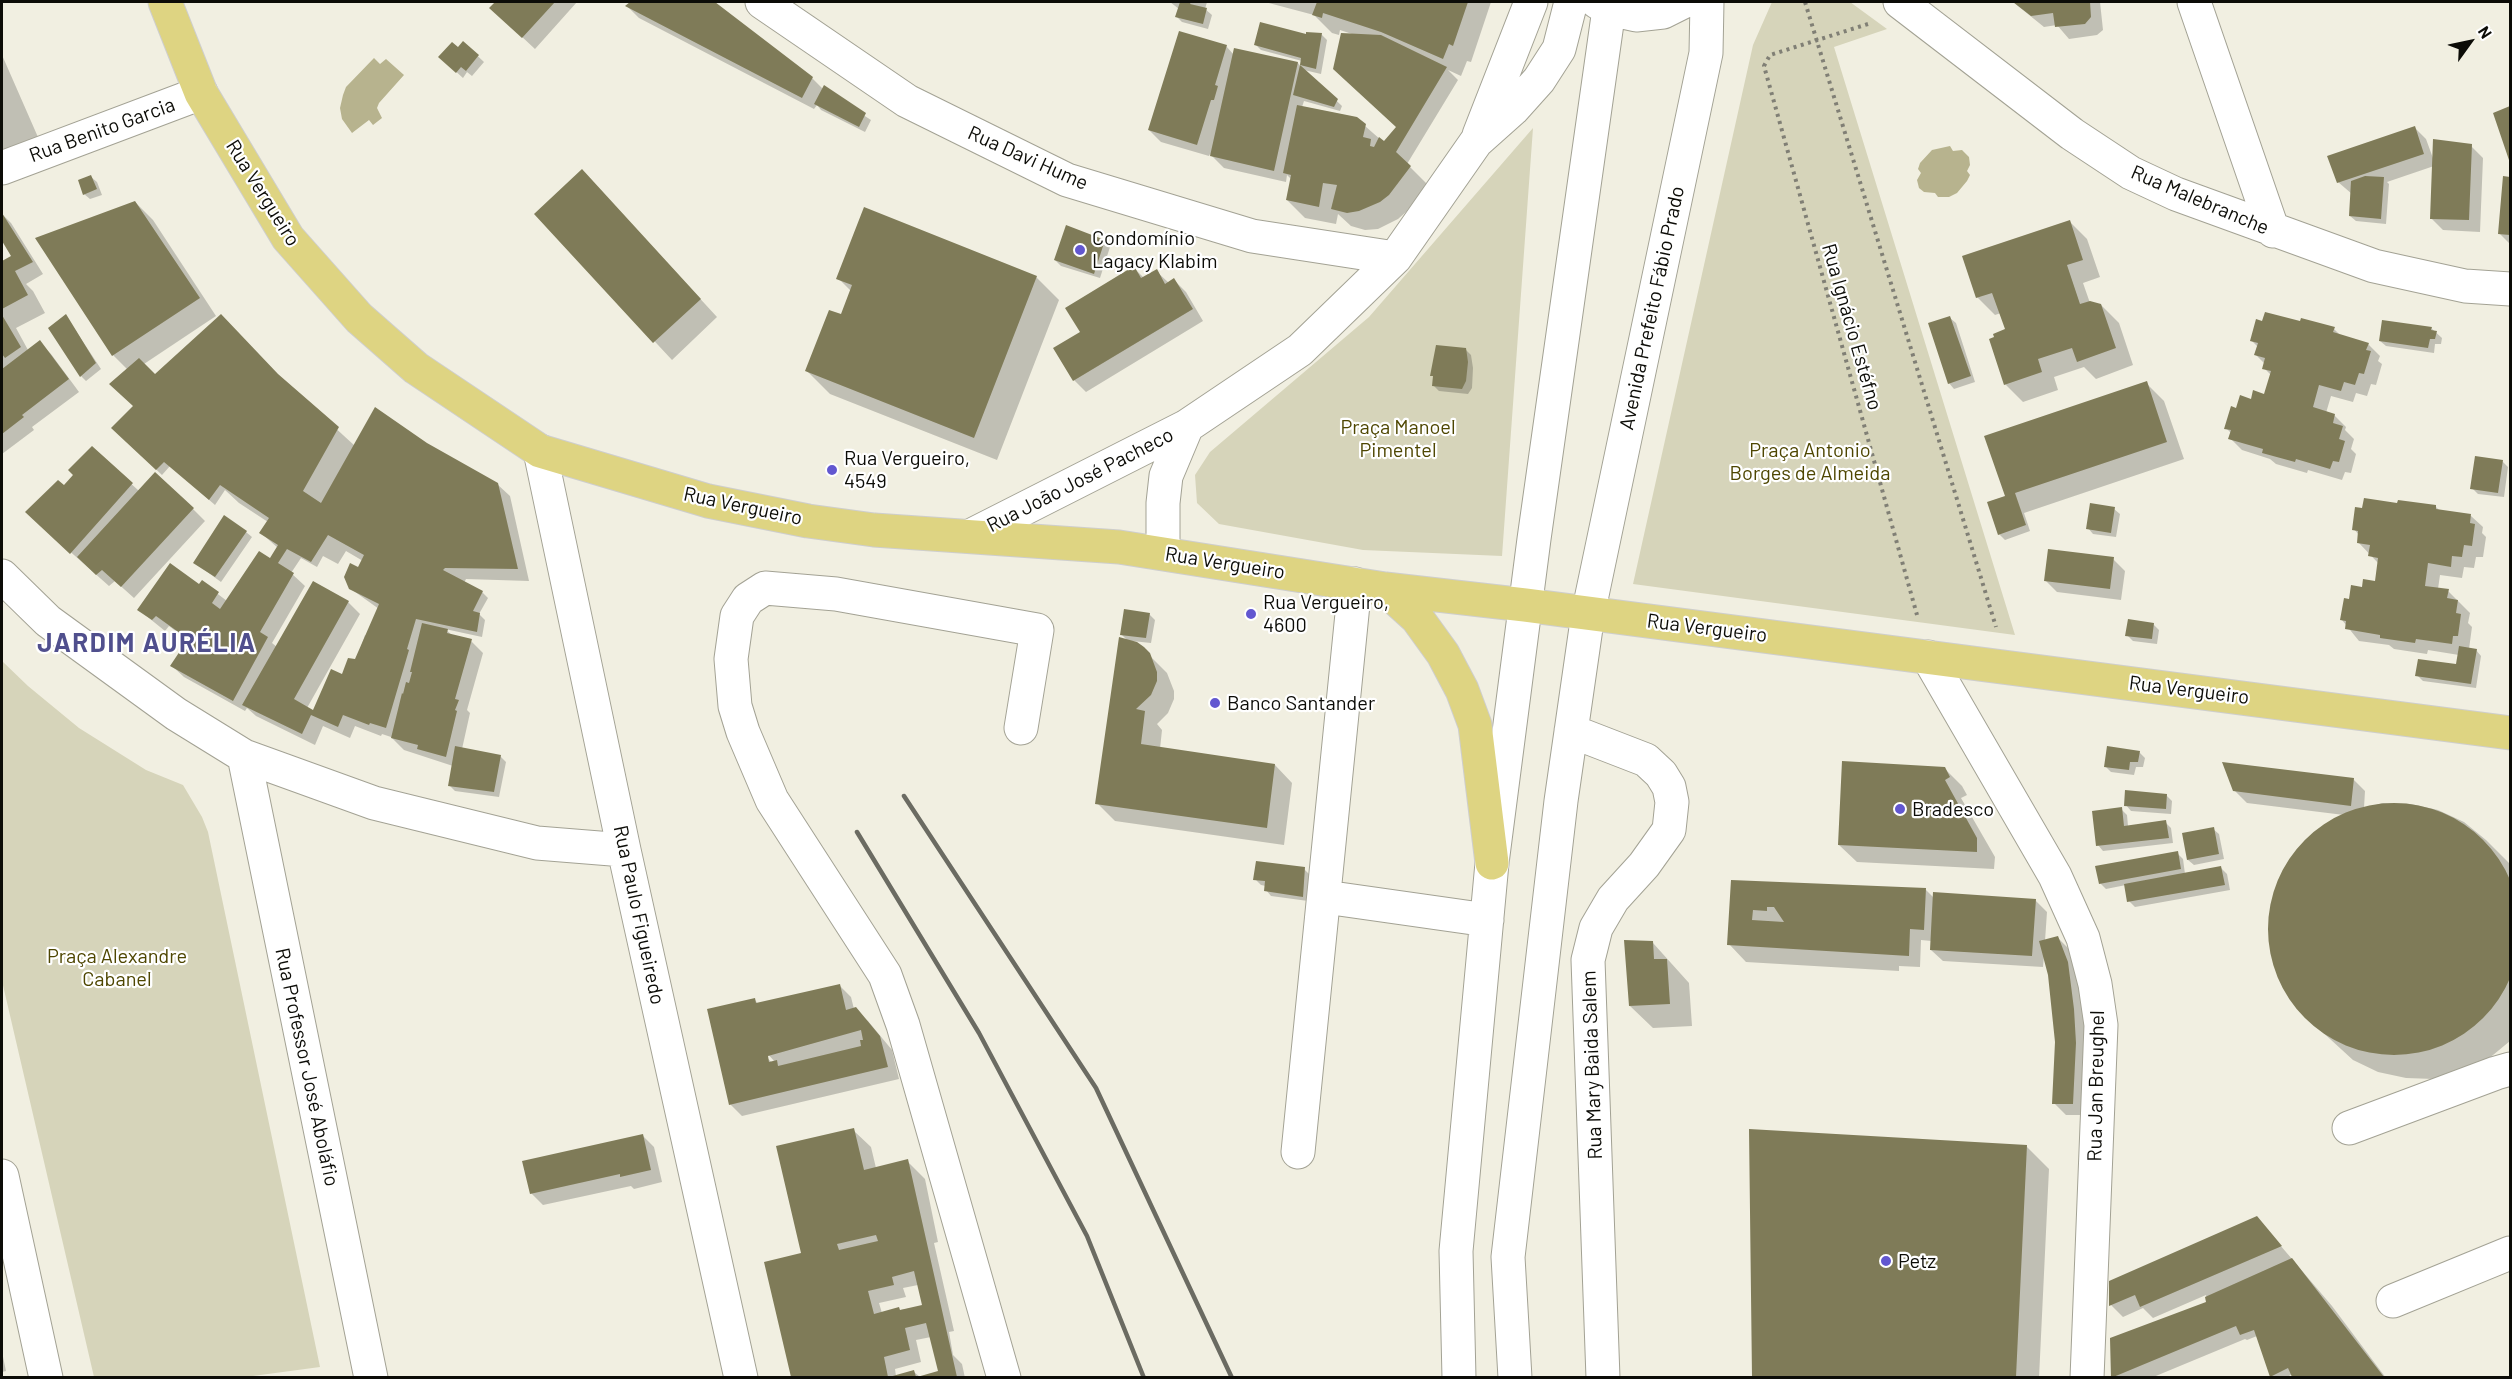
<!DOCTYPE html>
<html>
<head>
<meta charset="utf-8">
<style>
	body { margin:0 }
	#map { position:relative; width:2512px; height:1379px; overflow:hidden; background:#f1efe1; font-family:Barlow,sans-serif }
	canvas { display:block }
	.frame { position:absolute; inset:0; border:3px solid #0c0c07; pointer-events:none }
	.north { position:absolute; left:2440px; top:12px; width:60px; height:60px; -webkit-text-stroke:4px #fff; paint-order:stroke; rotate:57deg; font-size:16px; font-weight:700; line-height:24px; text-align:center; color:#0c0c07 }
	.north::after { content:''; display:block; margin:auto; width:21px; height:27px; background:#0c0c07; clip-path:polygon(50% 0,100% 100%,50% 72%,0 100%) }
</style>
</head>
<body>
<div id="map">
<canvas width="2512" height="1379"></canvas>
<div class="frame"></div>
<div class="north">N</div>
</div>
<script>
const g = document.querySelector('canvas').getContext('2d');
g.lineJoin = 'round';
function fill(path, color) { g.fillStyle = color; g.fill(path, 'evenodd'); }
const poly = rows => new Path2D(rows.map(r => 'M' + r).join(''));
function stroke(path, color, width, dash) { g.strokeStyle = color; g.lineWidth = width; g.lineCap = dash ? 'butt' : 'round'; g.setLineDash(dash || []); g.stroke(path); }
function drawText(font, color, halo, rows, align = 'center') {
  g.font = font + ' Barlow,sans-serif'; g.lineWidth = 4.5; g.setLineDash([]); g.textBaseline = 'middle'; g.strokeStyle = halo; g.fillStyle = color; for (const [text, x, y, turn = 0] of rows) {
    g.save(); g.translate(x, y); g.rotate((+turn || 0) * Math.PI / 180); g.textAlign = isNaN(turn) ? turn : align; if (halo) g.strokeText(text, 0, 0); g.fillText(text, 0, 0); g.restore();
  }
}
fill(poly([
	[1772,2,1850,2,1887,29,1834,47,2015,635,1633,584,1753,45],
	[1533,128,1502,556,1363,550,1219,524,1197,503,1195,475,1210,452,1369,317],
	[2,661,28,686,79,728,146,770,183,785,202,817,208,832,320,1367,238,1378,94,1377,2,981]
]), '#d6d4ba');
fill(poly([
	[374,58,380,64,386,59,404,75,379,103,377,108,382,118,373,125,369,120,352,133,342,119,340,108,343,95,346,87],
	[1950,146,1953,151,1962,150,1969,157,1970,165,1967,171,1970,175,1967,181,1957,193,1949,197,1938,197,1935,193,1924,192,1919,188,1917,180,1921,173,1918,169,1920,163,1932,150]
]), '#b7b38e');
fill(poly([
	[497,2,577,2,535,49,491,8],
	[632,2,713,2,812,78,823,89,871,120,865,132,821,110,817,105,814,109,639,18,627,6],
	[1170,2,1207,2,1205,9,1212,15,1208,29,1182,22,1177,17,1179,9],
	[1265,2,1491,2,1471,62,1467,61,1461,76,1448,70,1458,80,1407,164,1427,184,1406,212,1398,219,1378,229,1365,230,1351,226,1338,214,1336,224,1305,218,1287,200,1291,179,1287,175,1286,182,1224,168,1210,154,1209,156,1161,142,1149,130,1226,46,1234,55,1298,63,1301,67,1302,61,1261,50,1256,45,1321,34,1327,40,1321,74,1304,70,1342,106,1340,111,1304,101,1302,107,1365,126,1389,147,1398,128,1355,35,1340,30,1339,35,1332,33,1314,15],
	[2013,2,2100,2,2103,30,2097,35,2069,39,2057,25,2044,27],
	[464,43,484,62,472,76,467,72,463,78,440,57,458,49],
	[2,55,41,144,2,162],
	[2510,108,2510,160,2495,114],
	[2414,127,2426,139,2434,161,2471,146,2483,158,2480,232,2443,230,2431,218,2434,166,2387,182,2389,184,2386,224,2356,221,2350,216,2352,194,2338,182],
	[91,177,97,182,102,195,90,199,84,194],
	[2504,178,2510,178,2510,244,2499,233],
	[599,189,717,317,672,360,536,214],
	[135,202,153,220,216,316,144,364,155,376,283,380,355,446,426,444,497,484,510,496,529,581,466,579,464,583,482,592,488,598,479,614,485,620,482,637,445,629,453,636,471,641,483,653,467,710,470,713,462,749,500,756,506,762,499,797,455,791,450,786,453,766,404,750,391,737,382,734,381,736,355,726,350,738,323,726,315,745,256,716,247,708,245,711,184,677,172,666,189,641,169,626,165,631,139,610,199,586,202,582,227,601,270,560,278,548,261,533,268,522,239,503,225,490,215,505,170,466,162,475,113,428,134,407,128,370,113,355],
	[346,551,363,561,351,589,379,609,367,636,365,635,356,661,314,712,307,708,360,614,348,602,314,583,277,647,272,643,305,586,291,573,301,558,317,567,323,556,338,564],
	[2,214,11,223,43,274,26,284,33,291,45,313,16,328,28,350,39,342,51,354,79,392,32,427,34,430,2,454,2,262,13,256,2,239],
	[2069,221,2087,239,2100,277,2083,283,2090,303,2101,305,2119,323,2133,365,2096,379,2084,367,2054,377,2058,390,2023,402,2005,384,2007,330,2001,313,1995,315,1977,297],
	[1067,227,1105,241,1110,247,1100,278,1061,266,1055,260],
	[1134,268,1144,278,1156,271,1169,283,1174,280,1186,292,1203,321,1086,392,1074,380],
	[1036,277,1059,300,997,460,830,394,807,371,842,316,851,291,838,278],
	[66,316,101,369,86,381,81,376],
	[1950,318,1956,323,1975,382,1954,389,1949,383],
	[2301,323,2334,329,2342,337,2368,344,2380,356,2378,361,2382,364,2376,385,2371,384,2367,396,2356,393,2353,402,2331,396,2326,413,2334,415,2346,427,2345,430,2354,439,2351,449,2356,454,2351,473,2345,472,2342,480,2308,470,2307,473,2276,464,2270,459,2242,450,2230,438,2231,433,2226,428,2237,409,2265,395,2271,375,2264,368,2265,364,2256,355,2258,347,2252,341],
	[2431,328,2442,338,2441,344,2435,344,2434,353,2386,346,2380,341],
	[1465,349,1471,355,1473,368,1472,388,1468,394,1439,391,1433,385,1434,378,1432,375],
	[2146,383,2164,401,2184,459,2024,513,2030,531,2005,540,1999,534,2008,496],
	[92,448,139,491,193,509,205,521,134,598,115,581,109,586,39,524],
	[2502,461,2508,467,2504,497,2478,494,2472,488],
	[2399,505,2436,507,2440,511,2471,516,2483,527,2482,533,2486,537,2483,557,2476,557,2474,568,2464,567,2462,578,2440,575,2438,589,2448,591,2470,613,2468,623,2472,627,2469,649,2476,650,2481,656,2476,688,2423,681,2417,675,2457,666,2459,655,2428,650,2427,654,2394,649,2389,645,2359,641,2342,620,2351,601,2363,588,2377,583,2379,564,2358,542,2359,535,2354,529,2363,510],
	[2114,509,2120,514,2116,537,2093,534,2088,528],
	[246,532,252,537,221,582,195,563],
	[2113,559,2125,571,2121,600,2057,592,2045,580],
	[1149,614,1155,620,1151,643,1132,641,1143,649,1167,673,1174,691,1174,699,1168,713,1157,724,1162,730,1160,749,1275,765,1292,783,1284,845,1115,821,1097,803,1128,641,1121,634],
	[2153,624,2159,630,2157,644,2133,641,2127,635],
	[2139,752,2145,758,2143,767,2136,767,2134,775,2111,772,2105,766],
	[1944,768,1962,786,1967,795,1961,798,1995,857,1994,869,1857,862,1839,845],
	[2353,779,2365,791,2364,808,2383,803,2411,804,2438,810,2464,822,2486,840,2510,864,2510,1041,2487,1060,2434,1079,2406,1078,2378,1072,2353,1060,2307,1018,2289,996,2277,970,2271,942,2271,914,2277,886,2290,861,2307,839,2330,821,2344,815,2247,803,2235,791],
	[2166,795,2172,801,2171,814,2131,811,2126,805],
	[2121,809,2127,815,2128,826,2165,822,2171,828,2173,843,2103,851,2098,845],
	[2213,829,2219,834,2224,859,2194,865,2188,860],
	[2177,853,2183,859,2185,874,2221,868,2227,874,2230,890,2135,907,2129,901,2126,885,2106,889,2100,883],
	[1304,869,1310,875,1308,901,1271,896,1266,890,1266,886,1261,885,1255,879],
	[1733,882,1926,890,1934,898,2035,900,2047,912,2045,941,2058,938,2070,950,2080,976,2085,1022,2085,1115,2066,1115,2054,1103,2056,1042,2050,974,2044,956,2043,967,1943,961,1931,950,1932,941,1921,940,1920,967,1899,966,1899,971,1746,962,1729,944],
	[1653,943,1689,983,1692,1026,1653,1028,1630,1006],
	[839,985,851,997,854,1009,868,1021,892,1050,899,1079,742,1116,730,1104,755,1000,758,1004],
	[764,1050,776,1063,772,1063,762,1052],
	[853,1130,871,1147,876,1168,907,1161,925,1179,938,1242,934,1243,954,1331,949,1332,953,1355,962,1364,965,1378,792,1378,765,1263,803,1254],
	[918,1285,924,1306,882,1313,879,1303,906,1297,903,1288],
	[931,1337,939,1373,920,1377,914,1372,896,1376,895,1369,921,1362,916,1340],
	[1750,1131,2027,1147,2049,1169,2039,1378,1754,1378],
	[642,1135,654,1147,662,1182,634,1189,631,1186,543,1205,531,1193],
	[2257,1218,2332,1306,2386,1378,2298,1378,2275,1327,2271,1327,2295,1378,2292,1374,2286,1378,2272,1376,2257,1336,2247,1340,2245,1339,2151,1378,2113,1378,2208,1303,2206,1295,2153,1318,2143,1308,2123,1317,2111,1305,2110,1282],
	[2,1352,6,1371,2,1372]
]), '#0003');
fill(poly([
	[495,2,555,2,522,38,489,8],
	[630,2,715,2,813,77,802,98,625,6],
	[1180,2,1191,2,1190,4,1207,8,1203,24,1175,17],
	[1317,2,1468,2,1453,46,1449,44,1443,59,1381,32,1323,13,1322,18,1312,15],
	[2013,2,2090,2,2091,17,2085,24,2055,27,2053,13,2031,16],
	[1260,22,1306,34,1306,32,1322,33,1316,69,1300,65,1301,58,1254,45],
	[1179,31,1227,45,1215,85,1218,86,1214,100,1211,100,1197,145,1148,130],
	[1341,33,1381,35,1447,67,1396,152,1411,166,1389,195,1380,202,1359,211,1347,213,1331,209,1337,185,1323,183,1319,207,1286,200,1291,175,1283,173,1297,105,1357,117,1366,124,1363,137,1371,139,1370,146,1374,147,1379,137,1384,141,1396,127,1333,69],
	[463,41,479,55,466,71,461,67,456,73,438,57,452,42,458,47],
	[1234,48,1298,62,1274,171,1210,156],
	[1300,65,1338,99,1334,107,1293,95],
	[824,85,866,113,859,127,814,104],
	[2510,106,2510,163,2493,113],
	[2415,126,2424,154,2337,183,2327,156],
	[2433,139,2472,144,2469,220,2430,219],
	[582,169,701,299,653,343,534,214],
	[91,175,97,189,83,195,78,180],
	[2365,176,2384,177,2381,219,2349,216,2351,181],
	[2503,176,2510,177,2510,235,2498,234],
	[135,201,200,298,112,356,35,238],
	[864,207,1037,276,974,438,805,371,829,310,841,314,852,285,836,279],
	[2,213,33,262,15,271,28,295,2,309,2,261,11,256,2,241],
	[2070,220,2083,260,2067,265,2080,304,2090,301,2101,304,2116,348,2077,362,2072,348,2038,359,2042,372,2004,385,1989,339,1994,337,1993,334,2005,329,1992,293,1976,298,1962,256],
	[1066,225,1105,240,1094,274,1054,260],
	[1134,266,1141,278,1157,269,1165,284,1174,278,1193,309,1073,381,1053,348,1080,332,1065,308],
	[2265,312,2300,321,2301,318,2335,327,2333,332,2369,343,2366,350,2371,351,2364,374,2359,373,2355,385,2344,382,2341,391,2319,385,2313,407,2335,414,2333,423,2343,426,2339,439,2345,441,2339,462,2333,461,2330,469,2296,459,2295,462,2262,453,2263,449,2228,439,2231,430,2224,429,2231,406,2236,408,2240,395,2251,399,2253,390,2264,394,2271,371,2262,369,2265,358,2254,355,2258,343,2250,341,2256,319,2262,321],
	[66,314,96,363,80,377,48,328],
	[221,314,278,374,339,427,303,491,321,503,375,407,427,443,498,483,518,569,445,568,443,570,483,591,473,611,480,613,477,632,416,619,407,649,409,650,386,728,370,723,369,725,343,715,338,727,311,715,302,734,242,705,313,581,349,601,294,699,313,710,331,669,342,674,348,658,355,659,379,604,349,589,344,577,350,563,358,567,364,555,328,535,311,562,287,549,278,563,294,573,260,632,268,637,233,701,170,666,188,639,156,616,152,620,137,610,170,563,199,584,202,580,219,592,212,603,220,609,259,551,270,558,278,545,259,533,269,518,220,485,209,500,164,462,156,470,111,428,133,406,109,384,139,358,155,374],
	[2,315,21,347,5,358,2,354],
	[1950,316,1971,376,1948,384,1928,323],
	[2382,320,2432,327,2431,330,2437,331,2435,339,2430,339,2428,348,2379,341],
	[40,340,69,379,22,415,24,417,2,434,2,369],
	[1436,345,1466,348,1468,362,1466,381,1462,389,1432,386,1433,376,1430,376],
	[2147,381,2167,442,2015,493,2026,525,1998,535,1987,502,2005,496,1984,436],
	[92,446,133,483,70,554,25,512,58,480,64,485,73,475,68,470],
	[2475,456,2503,460,2498,493,2470,489],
	[155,472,194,508,121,587,102,570,96,575,77,557],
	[2364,498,2397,503,2398,500,2436,505,2436,509,2471,514,2470,523,2475,524,2472,546,2464,545,2462,557,2452,556,2451,567,2428,563,2425,586,2449,589,2447,598,2458,600,2456,613,2461,614,2458,636,2453,636,2452,644,2416,639,2415,643,2380,638,2380,635,2345,629,2346,621,2340,620,2344,598,2349,599,2351,585,2362,587,2363,579,2375,581,2378,558,2368,556,2370,545,2357,543,2358,531,2352,530,2355,507,2362,508],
	[2090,503,2115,507,2111,533,2086,529],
	[224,515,247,531,215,577,193,563],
	[2048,549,2114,557,2110,589,2044,581],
	[1124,609,1150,613,1146,638,1120,635],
	[2128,619,2154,623,2152,639,2125,636],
	[422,623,448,629,447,633,472,639,455,699,459,700,455,710,457,711,446,757,417,749,418,745,391,738,402,693,403,694,406,682,409,683,412,672,410,672],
	[1119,637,1137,642,1144,647,1150,653,1157,672,1157,681,1151,695,1136,709,1145,711,1141,744,1275,764,1267,828,1095,804],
	[2459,646,2477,649,2471,684,2415,676,2418,659,2456,664],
	[455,746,501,755,494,792,448,786],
	[2107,746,2140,751,2138,762,2130,762,2129,770,2104,767],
	[1842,761,1945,767,1950,777,1945,780,1977,838,1977,852,1838,845],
	[2222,762,2354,778,2351,806,2233,791],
	[2125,790,2167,794,2166,809,2124,806],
	'2268 929a126 126 0 1 1 252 0a126 126 0 1 1-252 0Z',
	[2122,807,2124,826,2166,820,2169,838,2096,846,2092,811],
	[2214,827,2219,854,2187,860,2182,833],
	[2178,851,2181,869,2099,884,2095,866],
	[1256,861,1305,867,1303,897,1264,891,1265,881,1253,880],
	[2221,866,2225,885,2127,902,2124,884],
	[1731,880,1926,888,1924,930,1910,929,1909,956,1727,945],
	[1767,907,1774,907,1784,922,1752,920,1753,910,1767,911],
	[1933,892,2036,899,2032,956,1930,950],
	[2058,936,2068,962,2074,1009,2076,1043,2073,1104,2052,1104,2055,1042,2048,975,2039,941],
	[1624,940,1653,941,1654,959,1667,959,1670,1004,1629,1006],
	[840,984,846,1010,856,1007,880,1036,888,1067,729,1105,707,1009,755,998,756,1003],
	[861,1030,863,1040,860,1040,861,1046,778,1066,777,1060,769,1062,768,1056],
	[854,1128,864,1170,908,1159,957,1377,917,1377,938,1371,926,1323,905,1328,910,1350,884,1357,888,1377,791,1377,764,1262,801,1253,776,1146],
	[876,1235,878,1241,839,1250,837,1244],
	[914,1271,922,1305,900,1310,899,1307,874,1314,868,1291,894,1285,892,1277],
	[1749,1129,2027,1145,2016,1377,1752,1377],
	[643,1134,651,1170,620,1177,620,1174,530,1194,522,1161],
	[2257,1216,2282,1246,2140,1307,2135,1295,2109,1306,2109,1281],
	[2292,1258,2384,1377,2292,1377,2288,1368,2270,1377,2254,1330,2240,1335,2236,1326,2111,1378,2110,1338,2206,1302,2205,1297],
	[914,1370,916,1377,889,1377]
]), '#7f7b58');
const minor = poly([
	[762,2,907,101,1067,180,1252,236,1395,258],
	[1597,2,1609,9,1636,15,1663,12,1683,2],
	[1900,2,2072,134,2131,173,2176,194,2374,266,2465,286,2510,289],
	[2194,2,2273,231],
	[1479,135,1531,2],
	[2,168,201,93],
	[540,451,624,850,741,1378],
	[972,535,1187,426,1300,350,1395,258,1476,142,1513,109,1539,80,1559,49,1571,2],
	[1163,552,1163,503,1166,476,1187,426],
	[2,576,48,621,176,714,244,756,374,803,537,843,624,850],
	[1928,657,2055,876,2083,938,2095,984,2101,1025,2087,1378],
	[1571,731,1646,760,1661,774,1669,787,1672,802,1669,830,1644,865,1613,899,1596,928,1588,960,1603,1378],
	[244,756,371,1378],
	[1325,897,1487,920],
	[2349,1128,2496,1073,2510,1069],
	[1298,1152,1355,584],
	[2,1176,46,1378],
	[2393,1301,2510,1253],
	[1004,1378,903,1025,885,975,772,800,743,732,735,706,731,659,737,616,748,599,765,588,836,594,1037,630,1021,728],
	[1459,1378,1456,1251,1492,863,1534,539,1609,9],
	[1515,1378,1508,1257,1561,801,1588,614,1706,53,1707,2]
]);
const major = poly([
	[165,2,201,93,288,238,359,318,416,368,540,451,708,501,808,521,874,530,1119,547,1385,589,1525,605,2510,733],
	[1385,589,1417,618,1443,654,1462,690,1475,725,1492,863]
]);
stroke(minor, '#a3a294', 35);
stroke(major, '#cececd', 35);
stroke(poly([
	[1805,2,1996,627],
	[1868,24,1770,55,1764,66,1917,615]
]), '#807f75', 4, [3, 4.5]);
stroke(minor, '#fff', 33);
stroke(major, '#ded482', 33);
stroke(poly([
	[904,796,1096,1088,1232,1378],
	[857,832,979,1033,1087,1236,1144,1378]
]), '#6b6b62', 4.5);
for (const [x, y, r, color] of [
	[1080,250,6,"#6257d0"],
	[832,470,6,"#6257d0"],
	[1251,614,6,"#6257d0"],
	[1215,703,6,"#6257d0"],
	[1900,809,6,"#6257d0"],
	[1886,1261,6,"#6257d0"]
]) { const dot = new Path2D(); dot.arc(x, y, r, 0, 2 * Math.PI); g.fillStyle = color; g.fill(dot); stroke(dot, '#fff', 2); }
drawText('20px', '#0c0c07', '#fff', [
	["Rua Benito Garcia",102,130,-20],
	["Rua Davi Hume",1028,158,24],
	["Rua Vergueiro",263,193,58],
	["Rua Malebranche",2200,200,23],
	["Avenida Prefeito Fábio Prado",1652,308,-78],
	["Rua Ignácio Estéfno",1852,327,74],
	["Rua João José Pacheco",1080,480,-27],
	["Rua Vergueiro",743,506,12],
	["Rua Vergueiro",1225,563,9],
	["Rua Vergueiro",1707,628,7],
	["Rua Vergueiro",2189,690,7],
	["Rua Paulo Figueiredo",639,915,78],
	["Rua Mary Baida Salem",1592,1065,-92],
	["Rua Professor José Aboláfio",307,1067,78],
	["Rua Jan Breughel",2096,1086,-89]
]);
drawText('20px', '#0c0c07', '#fff', [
	["Condomínio",1092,238],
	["Lagacy Klabim",1092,261],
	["Rua Vergueiro,",844,458],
	["4549",844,481],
	["Rua Vergueiro,",1263,602],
	["4600",1263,625],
	["Banco Santander",1227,703],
	["Bradesco",1912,809],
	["Petz",1898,1261]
], 'left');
drawText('20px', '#4e4601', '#fff', [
	["Praça Manoel",1398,427],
	["Pimentel",1398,450],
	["Praça Antonio",1810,450],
	["Borges de Almeida",1810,473],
	["Praça Alexandre",117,956],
	["Cabanel",117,979]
]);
g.letterSpacing = '1.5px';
drawText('bold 26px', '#504f8d', '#fff', [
	["JARDIM AURÉLIA",147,643]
]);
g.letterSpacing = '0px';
</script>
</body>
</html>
